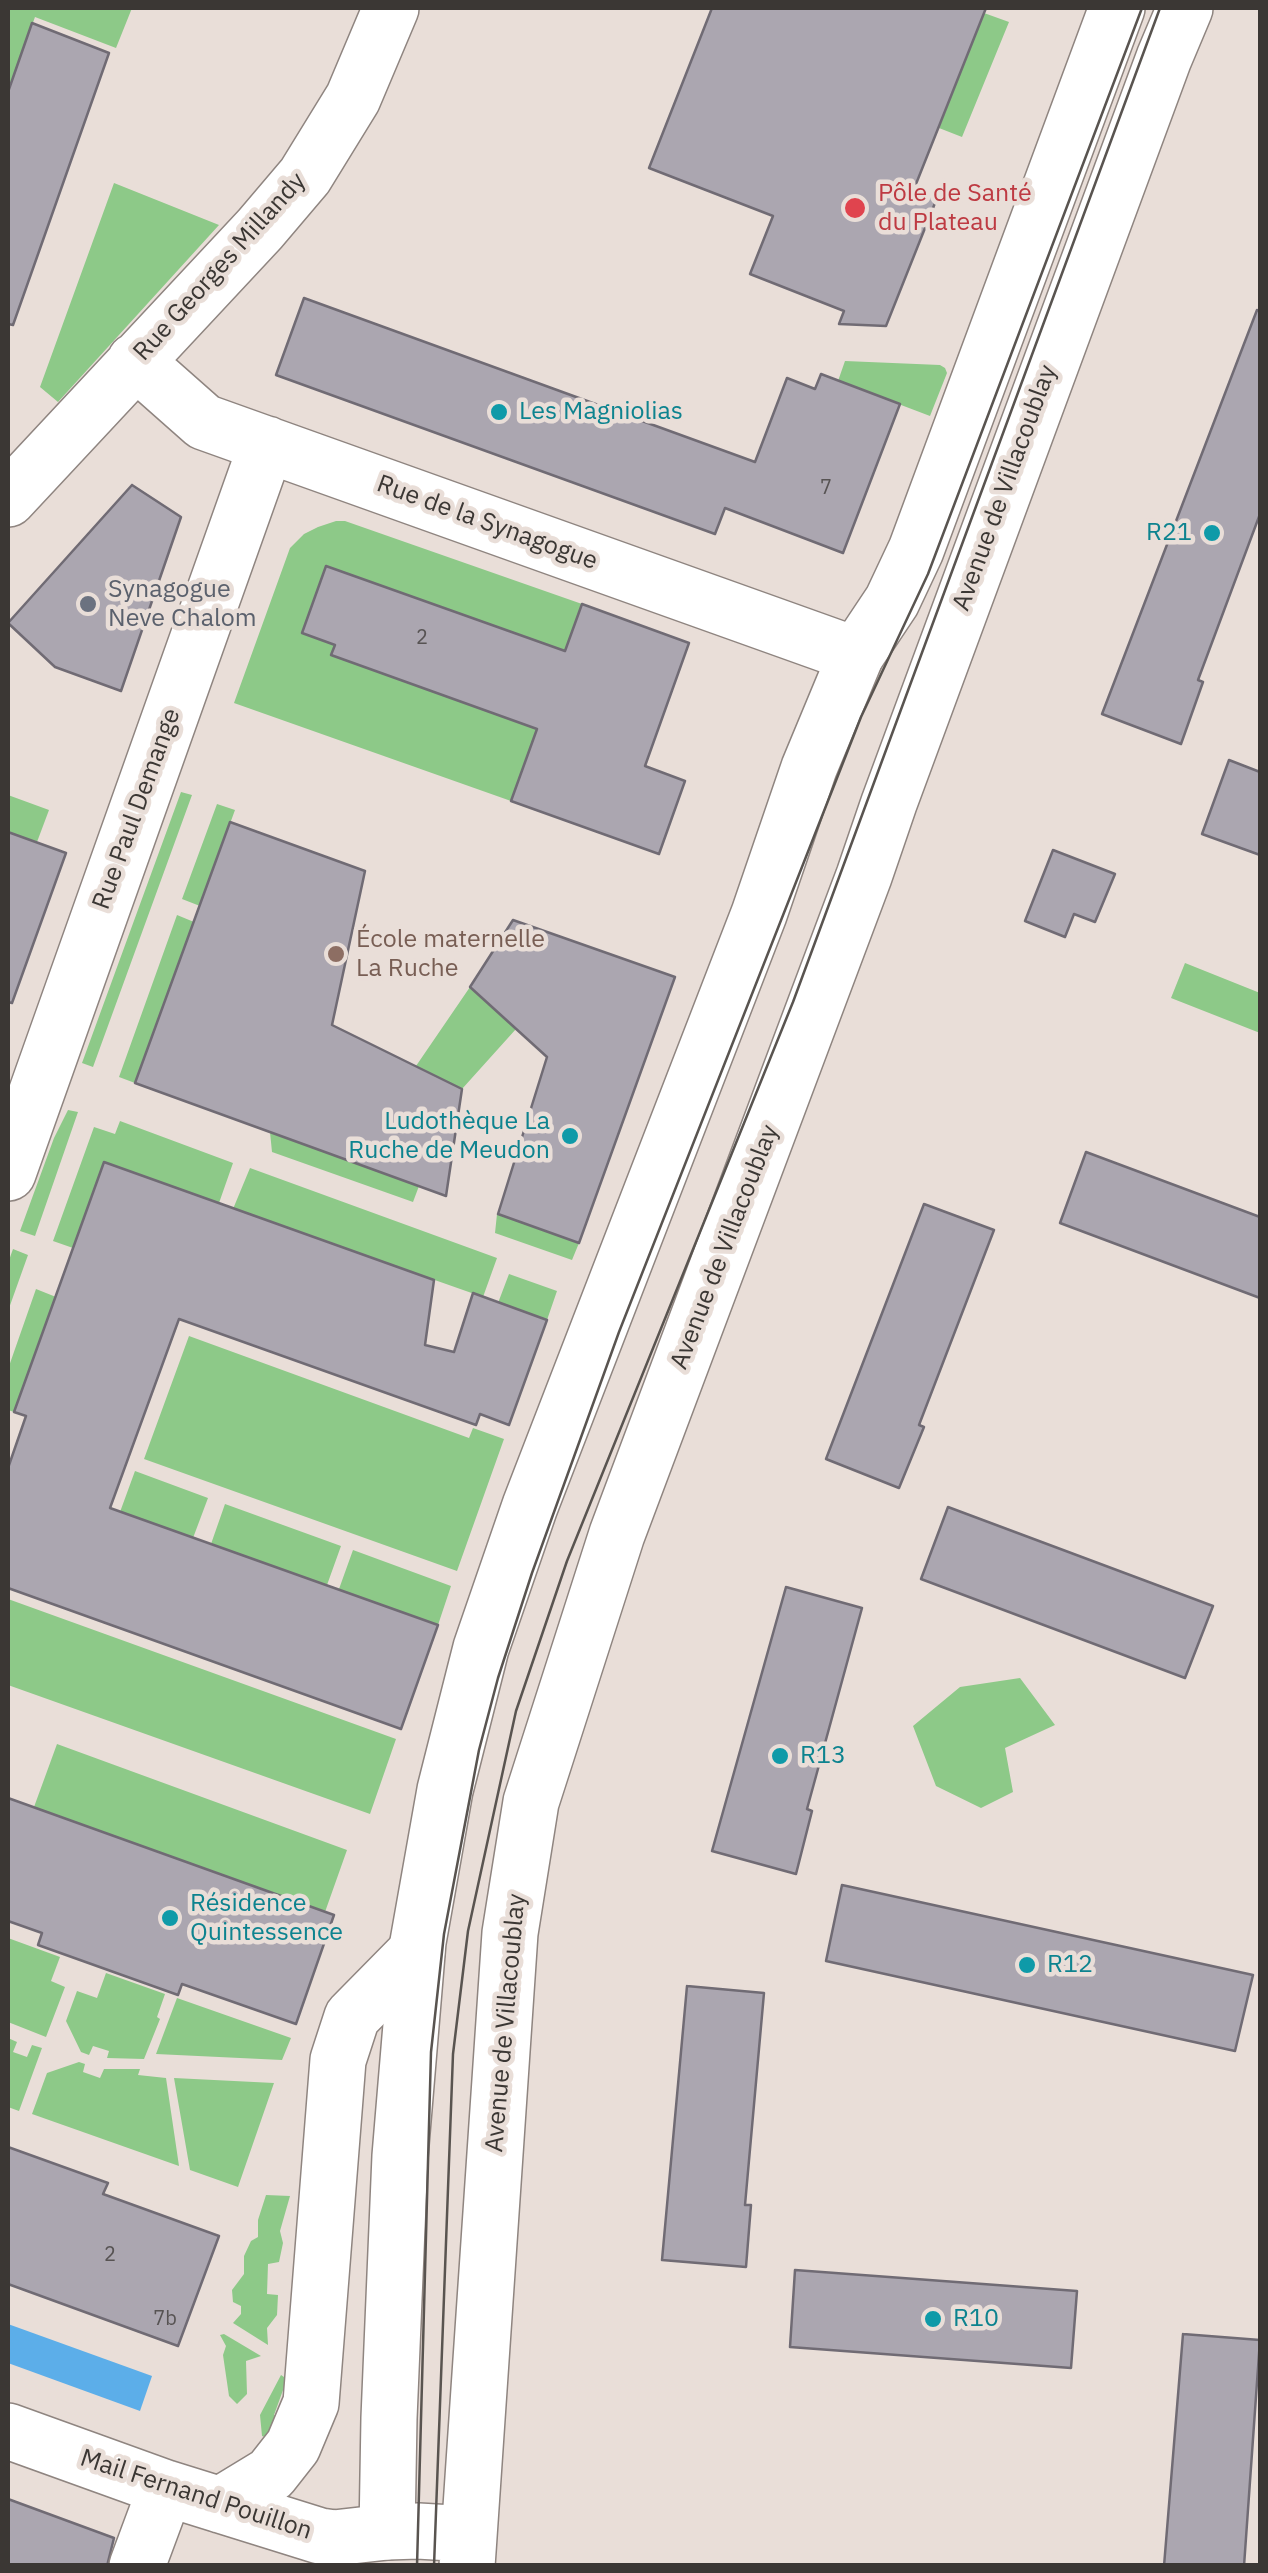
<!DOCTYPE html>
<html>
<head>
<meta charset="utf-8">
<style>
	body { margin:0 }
	#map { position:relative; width:1268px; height:2573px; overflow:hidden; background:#e9ded8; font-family:"IBM Plex Sans",sans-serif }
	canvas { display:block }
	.frame { position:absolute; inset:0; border:10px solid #3b3734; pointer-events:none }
</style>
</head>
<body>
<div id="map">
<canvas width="1268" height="2573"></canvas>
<div class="frame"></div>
</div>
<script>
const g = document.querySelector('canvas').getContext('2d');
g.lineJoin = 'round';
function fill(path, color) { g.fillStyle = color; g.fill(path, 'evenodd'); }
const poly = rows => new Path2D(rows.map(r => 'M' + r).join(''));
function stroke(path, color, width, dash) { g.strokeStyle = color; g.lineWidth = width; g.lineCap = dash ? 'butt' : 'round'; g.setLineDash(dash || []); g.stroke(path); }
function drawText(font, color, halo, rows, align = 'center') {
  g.font = font + ' "IBM Plex Sans",sans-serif'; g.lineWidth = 9; g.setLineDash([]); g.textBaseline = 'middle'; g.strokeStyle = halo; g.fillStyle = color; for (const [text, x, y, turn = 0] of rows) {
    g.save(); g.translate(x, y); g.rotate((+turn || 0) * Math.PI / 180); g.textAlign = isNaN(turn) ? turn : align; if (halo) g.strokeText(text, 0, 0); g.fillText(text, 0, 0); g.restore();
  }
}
fill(poly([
	[8,8,132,8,116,48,35,17,8,92],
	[984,13,1009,22,962,137,939,128],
	[114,183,219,225,58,402,40,387],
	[845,361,940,365,945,368,947,373,930,416,838,381],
	[336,521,345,521,582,604,511,801,234,703,290,548,304,534,318,527],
	[181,792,192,795,93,1067,82,1063],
	[8,795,49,810,37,842,8,832],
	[217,804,235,810,200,906,182,899],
	[177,915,194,922,135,1083,119,1077],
	[1185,963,1260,993,1260,1033,1171,998],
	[470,987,516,1029,462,1089,416,1066],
	[68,1110,78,1112,35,1236,20,1231,54,1138],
	[120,1121,233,1163,219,1203,73,1248,53,1241,94,1127,115,1134],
	[270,1132,419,1186,413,1202,272,1152],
	[250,1168,497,1258,483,1297,233,1209],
	[497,1214,579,1243,572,1260,495,1233],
	[13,1249,28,1255,8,1311,8,1263],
	[509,1274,557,1291,547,1320,498,1303],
	[36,1289,56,1297,14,1412,8,1410,8,1369],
	[189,1336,469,1438,473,1428,504,1439,457,1571,144,1459],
	[135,1471,208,1498,193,1538,120,1512],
	[225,1504,341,1546,327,1585,211,1544],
	[353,1550,451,1586,438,1625,339,1589],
	[8,1599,396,1739,370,1814,8,1685],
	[1020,1678,1055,1725,1005,1748,1013,1792,981,1808,936,1786,913,1726,960,1687],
	[57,1744,347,1850,325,1912,34,1807],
	[8,1938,60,1957,51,1981,65,1987,46,2037,8,2022],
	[106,1973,165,1994,157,2017,160,2019,144,2059,107,2058,109,2051,93,2046,89,2055,81,2052,66,2021,77,1991,97,1998],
	[177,1998,291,2038,282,2060,156,2054],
	[8,2038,17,2042,13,2052,27,2057,32,2045,42,2048,19,2111,8,2107],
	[79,2062,85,2064,83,2072,100,2078,104,2069,140,2069,138,2075,166,2078,179,2166,32,2114,47,2073],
	[174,2078,274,2083,238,2187,190,2170],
	[266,2195,290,2196,280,2231,283,2243,279,2262,268,2264,267,2294,278,2295,277,2315,267,2328,268,2345,233,2323,241,2314,241,2306,233,2302,232,2290,244,2274,244,2256,251,2241,258,2237,258,2220],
	[224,2334,261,2356,246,2361,247,2394,237,2404,229,2396,223,2355,226,2346,220,2335],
	[281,2375,287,2379,274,2415,287,2421,278,2442,262,2436,260,2415]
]), '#8dc988');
fill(poly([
	[8,2324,152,2376,140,2411,8,2363]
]), '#5caee9');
const building = poly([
	[712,8,986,8,914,189,937,198,886,326,839,324,844,311,750,274,773,216,649,168,712,8],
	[32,23,109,53,13,325,8,324,8,92,32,23],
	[304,298,755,462,787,378,815,389,821,374,900,404,843,553,725,508,715,534,276,375,304,298],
	[1257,310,1260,311,1260,514,1198,680,1203,682,1181,744,1102,714,1257,310],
	[132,485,181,517,121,691,55,667,8,623,132,485],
	[326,566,565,651,582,604,689,643,645,766,685,781,659,854,511,801,537,729,331,655,335,645,302,633,326,566],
	[1229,760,1260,772,1260,855,1202,834,1229,760],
	[230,822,365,871,332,1025,462,1089,446,1196,135,1083,230,822],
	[8,832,66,853,12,1003,8,1002,8,832],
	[1053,850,1115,874,1095,922,1074,914,1065,937,1025,921,1053,850],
	[513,920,675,977,579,1243,498,1214,547,1057,470,987,513,920],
	[1086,1152,1260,1217,1260,1298,1060,1223,1086,1152],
	[104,1162,434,1280,425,1345,454,1352,473,1293,547,1320,509,1425,480,1414,476,1425,179,1319,110,1508,438,1625,401,1729,8,1588,8,1468,26,1416,14,1412,104,1162],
	[924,1204,994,1230,919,1425,924,1427,899,1488,826,1459,924,1204],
	[948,1507,1213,1606,1185,1678,921,1579,948,1507],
	[786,1587,862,1608,807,1809,812,1811,796,1874,712,1851,786,1587],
	[8,1798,334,1915,296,2024,182,1984,178,1995,38,1945,42,1933,8,1921,8,1798],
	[842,1885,1253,1975,1235,2051,826,1961,842,1885],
	[687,1986,764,1993,745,2205,751,2205,746,2267,662,2260,687,1986],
	[8,2147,108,2183,103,2194,219,2236,178,2346,8,2284,8,2147],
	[795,2270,1077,2291,1071,2368,790,2347,795,2270],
	[1183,2334,1260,2340,1244,2566,1164,2566,1183,2334],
	[8,2499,114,2538,107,2566,8,2566,8,2499]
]);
fill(building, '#aba6b0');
stroke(building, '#706b74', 2.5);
const street = poly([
	[135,361,204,422,856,655],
	[8,499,260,229,305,176,353,98,391,8],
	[8,1173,267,444],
	[8,2431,166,2488,320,2536,334,2538,387,2532],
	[220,2505,271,2474,293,2446,311,2403,338,2060,352,2017,417,1951],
	[137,2566,166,2488]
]);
const secondary = poly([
	[469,2534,418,2531,387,2532,389,2418,400,2156,418,1942,445,1790,481,1648,530,1506,759,914,809,768,856,655,892,601,916,550,1117,8],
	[467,2566,510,1933,531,1802,617,1534,864,876,889,803,1164,58,1185,8]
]);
stroke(street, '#8f8580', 58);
stroke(secondary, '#8f8580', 58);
stroke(street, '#fff', 55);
stroke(secondary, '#fff', 55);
stroke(poly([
	[417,2566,431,2052,444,1934,479,1750,498,1678,532,1573,619,1332,861,717,928,574,1142,8],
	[434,2566,453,2054,468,1931,516,1711,567,1561,793,1002,1160,8]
]), '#595450', 2.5);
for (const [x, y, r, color] of [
	[855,208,12,"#e0444e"],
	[499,412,10,"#0f9aa8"],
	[1212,533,10,"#0f9aa8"],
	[88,604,10,"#6b7280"],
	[336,954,10,"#8d6e63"],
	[570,1136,10,"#0f9aa8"],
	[780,1756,10,"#0f9aa8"],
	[170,1918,10,"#0f9aa8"],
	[1027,1965,10,"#0f9aa8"],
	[933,2319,10,"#0f9aa8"]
]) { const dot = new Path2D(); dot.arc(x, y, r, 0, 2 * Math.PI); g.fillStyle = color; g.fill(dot); stroke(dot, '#e9ded8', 4); }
drawText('20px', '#575353', null, [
	["7",826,488],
	["2",422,638],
	["2",110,2255],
	["7b",165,2319]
]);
drawText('25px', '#be3a42', '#e9ded8', [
	["Pôle de Santé",878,194],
	["du Plateau",878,223]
], 'left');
drawText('25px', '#3b3734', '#e9ded8', [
	["Rue Georges Millandy",220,267,-48],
	["Avenue de Villacoublay",1005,488,-70],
	["Rue de la Synagogue",487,523,20],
	["Rue Paul Demange",137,809,-70],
	["Avenue de Villacoublay",725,1247,-69],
	["Avenue de Villacoublay",506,2023,-85],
	["Mail Fernand Pouillon",196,2495,18]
]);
drawText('25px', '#0d838f', '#e9ded8', [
	["Les Magniolias",519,412],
	["R21",1192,533,"right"],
	["Ludothèque La",550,1122,"right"],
	["Ruche de Meudon",550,1151,"right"],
	["R13",800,1756],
	["Résidence",190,1904],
	["Quintessence",190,1933],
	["R12",1047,1965],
	["R10",953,2319]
], 'left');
drawText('25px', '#5b616d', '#e9ded8', [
	["Synagogue",108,590],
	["Neve Chalom",108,619]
], 'left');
drawText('25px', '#785e54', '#e9ded8', [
	["École maternelle",356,940],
	["La Ruche",356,969]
], 'left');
</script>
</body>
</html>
